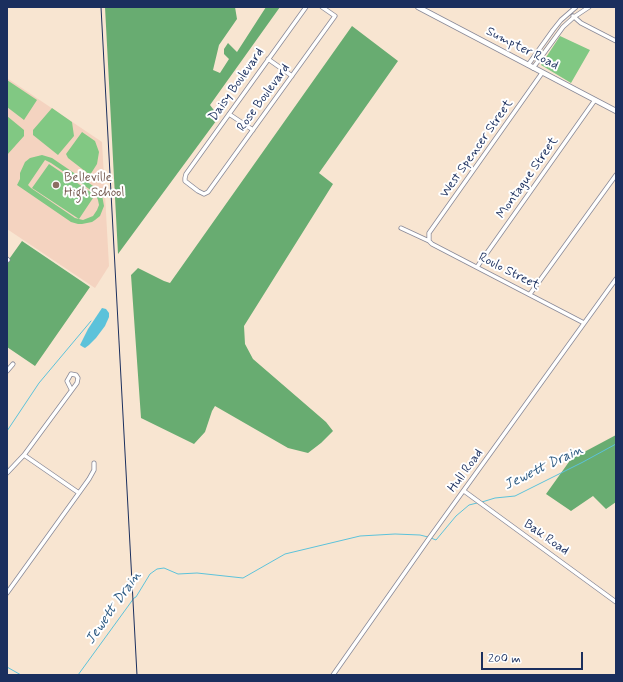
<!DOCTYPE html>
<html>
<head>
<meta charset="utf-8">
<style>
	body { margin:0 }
	#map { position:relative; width:623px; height:682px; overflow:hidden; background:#f8e5d1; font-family:Mynerve,sans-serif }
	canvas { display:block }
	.frame { position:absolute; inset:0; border:8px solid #1b2f5e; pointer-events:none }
	.scale { position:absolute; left:481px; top:652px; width:102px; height:18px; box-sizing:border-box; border:2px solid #1b2f5e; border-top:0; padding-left:5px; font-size:12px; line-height:14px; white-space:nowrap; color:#1b2f5e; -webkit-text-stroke:3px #fff; paint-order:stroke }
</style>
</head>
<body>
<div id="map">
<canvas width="623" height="682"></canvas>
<div class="frame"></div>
<div class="scale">200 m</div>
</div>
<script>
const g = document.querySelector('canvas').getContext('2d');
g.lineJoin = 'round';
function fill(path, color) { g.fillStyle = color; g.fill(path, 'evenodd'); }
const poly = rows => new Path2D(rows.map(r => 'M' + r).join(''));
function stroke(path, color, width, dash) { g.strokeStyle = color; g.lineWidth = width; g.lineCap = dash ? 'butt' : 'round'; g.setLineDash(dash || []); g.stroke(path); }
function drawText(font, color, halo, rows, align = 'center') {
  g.font = font + ' Mynerve,sans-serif'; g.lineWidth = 4; g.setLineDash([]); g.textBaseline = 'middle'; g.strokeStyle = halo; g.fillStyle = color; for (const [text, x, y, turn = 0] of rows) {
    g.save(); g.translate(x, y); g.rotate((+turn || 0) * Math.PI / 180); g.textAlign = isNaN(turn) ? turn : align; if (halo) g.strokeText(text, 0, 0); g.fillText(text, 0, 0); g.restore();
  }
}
fill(poly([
	[7,78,102,142,109,266,95,288,7,229]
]), '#f4d3c0');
fill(poly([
	[560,36,590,50,571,83,541,65],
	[7,80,37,100,24,120,7,107],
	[52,108,72,122,74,136,58,155,33,135,33,130],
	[7,116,24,130,24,136,7,155],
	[82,132,95,141,99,152,97,164,90,175,68,158,66,154],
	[42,155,52,158,99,190,102,195,104,206,100,216,95,220,92,222,82,224,78,224,71,222,17,185,20,179,20,173,25,162,30,158],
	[45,160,51,163,95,193,98,200,99,205,97,210,93,216,83,220,75,218,31,188,28,185],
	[49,164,95,195,79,219,32,188]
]), '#81c883');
fill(poly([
	[105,7,235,7,237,19,219,45,213,70,220,73,229,59,224,54,224,49,228,43,237,52,266,7,280,7,210,105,219,117,118,254],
	[352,26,398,61,319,173,333,184,244,326,245,344,253,359,326,422,333,431,321,443,308,453,288,448,215,406,212,411,205,432,194,444,141,418,131,275,138,268,164,281,170,283],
	[22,241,90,287,35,366,7,347,7,262],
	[616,435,616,502,606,509,593,496,571,511,546,494,571,459]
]), '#68ac71');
fill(poly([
	[102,308,106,309,109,313,109,317,105,326,96,338,89,345,85,348,83,347,80,345,88,329]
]), '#5cc2da');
stroke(poly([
	[7,431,39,383,91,321],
	[482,502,495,498,515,496,583,462,616,444],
	[431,538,436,540,456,516,469,505,477,503],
	[7,667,21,675],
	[78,675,134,598,136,597,150,574,157,569,164,568,178,574,197,573,243,578,285,554,360,536,395,534,420,535,428,537]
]), '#5cc2da', 1);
const minor = poly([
	[306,7,186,174,185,178,185,181,198,191,204,194,208,192,335,16,322,7],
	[573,16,581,23,616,41],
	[268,59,292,76],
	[528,65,553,30,561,20,576,7],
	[533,68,563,27,574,17,589,7],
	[542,73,429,233,429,241,432,244,584,323],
	[229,114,253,130],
	[401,228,429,241],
	[7,259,8,260],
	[477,267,595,100],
	[530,294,616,175],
	[7,371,13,364],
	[24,455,79,493],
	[7,473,24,455,77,383,78,378,76,375,71,374,67,381,71,389],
	[464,491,616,602],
	[7,593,89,479,94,470,94,463],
	[333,675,430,537,616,279]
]);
const tertiary = poly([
	[418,7,616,111]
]);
stroke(minor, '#8a8a98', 5);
stroke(tertiary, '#8a8a98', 6);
stroke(minor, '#fff', 3.5);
stroke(tertiary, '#fff', 4.5);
stroke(poly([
	[101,7,137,675]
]), '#1b2f5e', 1);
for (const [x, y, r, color] of [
	[56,185,4,"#8d6e63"]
]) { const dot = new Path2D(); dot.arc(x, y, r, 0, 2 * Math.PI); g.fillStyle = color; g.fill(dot); stroke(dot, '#fff', 1.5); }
drawText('13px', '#1b2f5e', '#fff', [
	["Sumpter Road",522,49,27],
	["Daisy Boulevard",237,85,-55],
	["Rose Boulevard",264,98,-54],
	["West Spencer Street",477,149,-55],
	["Montague Street",528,178,-55],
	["Roulo Street",509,272,27],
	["Hull Road",466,471,-54],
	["Bak Road",546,538,35]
]);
drawText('13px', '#785e54', '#fff', [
	["Belleville",64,178],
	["High School",64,193]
], 'left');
drawText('italic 14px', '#2e5b83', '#fff', [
	["Jewett Drain",544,468,-26],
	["Jewett Drain",114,608,-55]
]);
</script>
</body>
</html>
